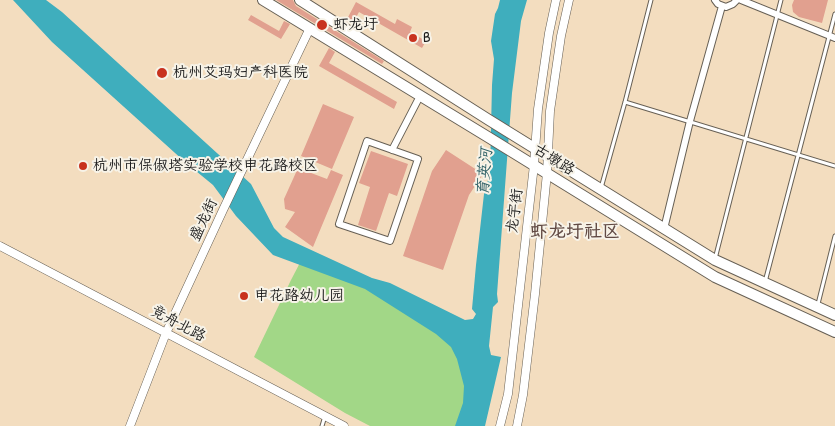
<!DOCTYPE html>
<html>
<head>
<meta charset="utf-8">
<style>
	body { margin:0 }
	canvas { display:block; background:#f3ddbf }
</style>
</head>
<body>
<canvas width="835" height="426"></canvas>
<script>
const g = document.querySelector('canvas').getContext('2d');
g.lineJoin = 'round';
function fill(path, color) { g.fillStyle = color; g.fill(path, 'evenodd'); }
const poly = rows => new Path2D(rows.map(r => 'M' + r).join(''));
function stroke(path, color, width, dash) { g.strokeStyle = color; g.lineWidth = width; g.lineCap = dash ? 'butt' : 'round'; g.setLineDash(dash || []); g.stroke(path); }
function drawText(font, color, halo, rows, align = 'center') {
  g.font = font + ' "Patrick Hand","LXGW WenKai TC",sans-serif'; g.lineWidth = 4; g.setLineDash([]); g.textBaseline = 'middle'; g.strokeStyle = halo; g.fillStyle = color; for (const [text, x, y, turn = 0] of rows) {
    g.save(); g.translate(x, y); g.rotate((+turn || 0) * Math.PI / 180); g.textAlign = isNaN(turn) ? turn : align; if (halo) g.strokeText(text, 0, 0); g.fillText(text, 0, 0); g.restore();
  }
}
fill(poly([
	[304,255,481,347,468,426,370,426,345,413,254,357,291,280]
]), '#a2d787');
fill(poly([
	[13,0,46,0,62,12,251,184,274,228,283,237,372,278,390,283,465,320,473,319,476,314,472,309,476,265,484,194,490,173,492,85,494,59,491,41,495,14,498,8,500,0,527,0,521,21,512,93,497,294,498,302,493,307,489,346,491,355,501,357,485,426,455,426,463,403,464,386,457,359,451,347,436,334,365,289,273,255,236,216,213,185,185,162,52,42]
]), '#3faebd');
fill(poly([
	[276,0,293,0,296,6,384,61,382,64],
	[794,0,828,0,822,23,799,17,793,12,792,5],
	[356,2,395,24,397,19,412,27,410,32,426,41,422,48,359,12,352,25,346,21],
	[251,15,279,31,284,21,290,24,281,39,248,20],
	[329,48,335,52,329,63,397,102,394,109,319,66],
	[323,104,354,117,332,169,301,156],
	[446,150,483,174,469,195,443,270,403,256,432,171],
	[371,151,408,164,397,196,389,193,376,231,358,225,370,187,359,183],
	[298,168,327,179,331,170,343,175,313,247,285,227,295,212,285,209,284,199]
]), '#e1a08f');
const service = poly([
	[625,102,835,166],
	[601,188,625,102,651,0],
	[715,259,781,0],
	[765,282,835,14],
	[818,304,835,236],
	[322,426,325,416]
]);
const minor = poly([
	[715,0,718,4,726,7,733,4,737,0],
	[741,0,835,38],
	[367,141,418,159,390,241,339,224,367,141],
	[392,150,420,96],
	[664,229,690,121,722,6]
]);
const tertiary = poly([
	[0,246,344,426],
	[130,426,166,333,223,210,310,28],
	[500,426,508,394,534,165,538,109,549,33,556,0],
	[517,426,523,395,535,294,547,173,550,111,561,36,569,0]
]);
const primary = poly([
	[263,0,488,137,715,277,835,332],
	[300,0,489,120,715,260,835,315]
]);
stroke(service, '#676055', 5);
stroke(minor, '#676055', 8);
stroke(tertiary, '#676055', 9);
stroke(primary, '#676055', 12);
stroke(service, '#fff', 3);
stroke(minor, '#fff', 6);
stroke(tertiary, '#fff', 8);
stroke(primary, '#fff', 10);
for (const [x, y, r, color] of [
	[322,25,6,"#c8321e"],
	[413,38,5,"#c8321e"],
	[162,73,6,"#c8321e"],
	[83,166,5,"#c8321e"],
	[244,296,5,"#c8321e"]
]) { const dot = new Path2D(); dot.arc(x, y, r, 0, 2 * Math.PI); g.fillStyle = color; g.fill(dot); stroke(dot, '#f7f3e8', 2); }
drawText('15px', '#1c1c1c', '#f7f3e8', [
	["虾龙圩",333,25],
	["B",423,38],
	["杭州艾玛妇产科医院",173,73],
	["杭州市保俶塔实验学校申花路校区",93,166],
	["申花路幼儿园",254,296]
], 'left');
drawText('15px', '#1c1c1c', '#f7f3e8', [
	["古墩路",554,160,32],
	["龙宇街",515,211,-83],
	["盛龙街",204,220,-65],
	["竞舟北路",178,324,28]
]);
drawText('italic 16px', '#2c5e64', '#f7f3e8', [
	["育英河",485,172,-85]
]);
drawText('bold 18px', '#614a44', '#f7f3e8', [
	["虾龙圩社区",575,232]
]);
</script>
</body>
</html>
